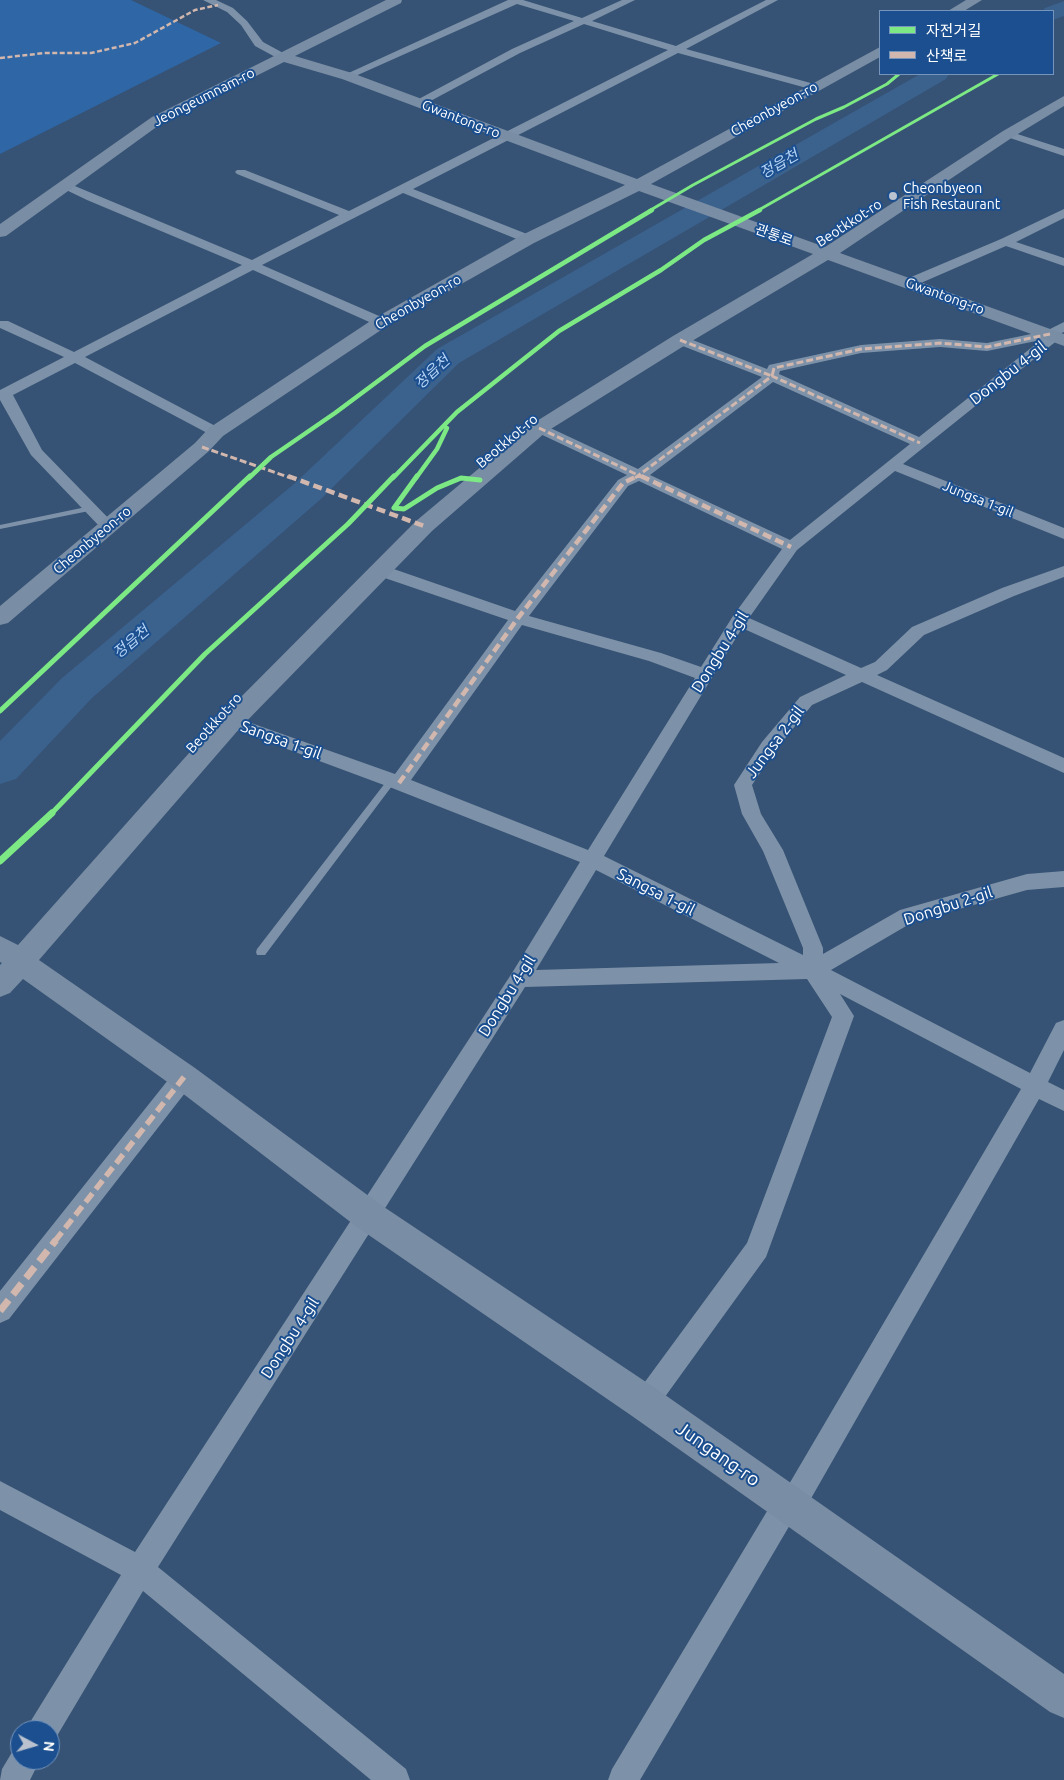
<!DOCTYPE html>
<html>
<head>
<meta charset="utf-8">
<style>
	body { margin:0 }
	#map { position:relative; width:1064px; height:1780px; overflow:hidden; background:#365274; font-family:Ubuntu,"Noto Sans KR",sans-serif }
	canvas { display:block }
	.legend { position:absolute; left:879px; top:10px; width:175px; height:65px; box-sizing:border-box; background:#1b4f8f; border:1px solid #7695bc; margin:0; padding:6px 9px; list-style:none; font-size:15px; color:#fff }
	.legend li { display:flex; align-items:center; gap:10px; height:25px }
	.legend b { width:25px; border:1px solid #7695bc }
	.north { position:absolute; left:10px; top:1720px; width:50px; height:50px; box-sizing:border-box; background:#1b4f8f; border:1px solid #7695bc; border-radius:50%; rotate:96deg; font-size:14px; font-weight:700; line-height:20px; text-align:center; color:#fff }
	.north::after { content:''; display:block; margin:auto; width:18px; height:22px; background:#b9c2ce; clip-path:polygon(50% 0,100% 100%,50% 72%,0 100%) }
</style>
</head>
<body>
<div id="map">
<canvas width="1064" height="1780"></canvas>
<ul class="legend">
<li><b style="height:6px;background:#7ce984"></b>자전거길</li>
<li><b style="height:6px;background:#d1b7ad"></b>산책로</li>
</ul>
<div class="north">N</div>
</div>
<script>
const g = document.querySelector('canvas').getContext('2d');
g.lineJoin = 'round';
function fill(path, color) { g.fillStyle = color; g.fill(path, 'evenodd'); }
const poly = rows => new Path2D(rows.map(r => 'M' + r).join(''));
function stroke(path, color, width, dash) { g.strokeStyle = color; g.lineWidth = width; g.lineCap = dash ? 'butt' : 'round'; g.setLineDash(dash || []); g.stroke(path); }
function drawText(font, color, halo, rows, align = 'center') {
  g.font = font + ' Ubuntu,"Noto Sans KR",sans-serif'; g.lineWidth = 4; g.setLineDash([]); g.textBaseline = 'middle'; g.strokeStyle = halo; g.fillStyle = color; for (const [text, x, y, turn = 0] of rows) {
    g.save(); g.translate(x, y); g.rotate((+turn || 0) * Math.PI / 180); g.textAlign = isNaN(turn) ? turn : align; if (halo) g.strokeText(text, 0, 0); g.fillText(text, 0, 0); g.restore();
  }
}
fill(poly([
	[0,0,131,0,221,43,0,154]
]), '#2f66a5');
fill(poly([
	[1064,1,1064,16,1053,20,1053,11,1043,11,1045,8,1064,1],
	[920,74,949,74,946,79,459,363,321,499,92,698,16,779,0,784,0,741,62,678,295,483,437,349,920,74]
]), '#3b618d');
fill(poly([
	[91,506,94,506,94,510,0,529,0,525,91,506],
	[392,777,395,778,397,780,395,782,265,955,257,955,256,952,257,949,389,778,392,777]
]), '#7d92a8');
fill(poly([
	[203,0,216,0,233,8,247,21,263,42,287,55,287,59,279,59,255,46,241,25,227,12,203,0],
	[508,0,523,0,582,18,622,0,635,0,592,21,676,46,766,0,778,0,686,49,818,85,819,87,814,90,678,53,413,189,532,236,534,239,532,242,524,242,403,193,262,265,386,319,388,322,386,325,376,325,253,270,85,357,221,429,223,432,221,435,211,435,75,363,13,395,42,450,116,526,114,529,108,531,102,529,31,455,0,400,0,390,64,357,0,328,0,321,8,321,74,352,242,265,87,200,62,188,60,186,62,184,70,184,252,260,339,215,237,174,235,172,237,170,245,170,349,211,668,50,584,24,520,53,423,105,415,105,414,103,415,101,512,49,574,21,517,4,351,78,347,79,342,76,508,0],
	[1008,131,1064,149,1064,156,1004,136,1002,134,1004,132,1008,131],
	[1064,209,1064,218,1016,242,1064,258,1064,266,1006,246,914,286,904,286,903,283,904,280,1001,239,1064,209],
	[1064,322,1064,332,1059,334,1061,336,1059,339,903,464,1064,528,1064,539,895,471,797,550,749,618,861,668,875,662,912,627,1002,588,1064,566,1064,577,1014,596,924,635,887,670,877,675,1064,758,1064,773,862,682,812,705,774,752,752,785,761,814,783,850,823,948,823,954,900,910,1027,874,1064,871,1064,887,1027,890,913,922,831,970,1030,1073,1056,1023,1064,1020,1064,1050,1048,1082,1064,1090,1064,1111,1039,1099,801,1516,794,1518,640,1780,608,1780,612,1769,778,1493,785,1491,1021,1089,840,994,854,1016,766,1257,654,1412,645,1416,636,1412,632,1403,636,1394,747,1243,832,1017,807,979,525,987,158,1567,406,1769,410,1780,371,1780,143,1591,54,1741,50,1742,50,1730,28,1730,32,1719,121,1575,0,1510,0,1481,135,1552,512,973,580,862,392,788,225,726,222,722,225,718,231,716,237,718,395,774,508,620,373,574,371,570,373,566,379,565,385,566,515,611,618,480,627,475,534,431,532,428,534,425,544,425,638,469,762,377,675,343,673,340,675,337,685,337,767,369,769,365,861,345,940,339,987,343,1046,331,1064,322],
	[1041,340,919,437,779,374,780,371,861,353,940,347,987,351,1041,340],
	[773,382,910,444,790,540,650,475,773,382],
	[639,481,782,549,733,616,701,667,661,653,529,616,628,486,639,481],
	[522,625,649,661,695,678,588,850,411,780,522,625],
	[742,628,846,675,800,697,762,742,734,785,742,814,763,851,803,948,803,955,604,856,742,628],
	[596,870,779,963,536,970,596,870],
	[184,1068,192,1070,195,1077,192,1084,9,1319,0,1323,0,1291,176,1070,184,1068],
	[20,1747,20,1760,40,1760,30,1780,0,1780,2,1769,14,1749,20,1747]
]), '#7d92a8');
fill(poly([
	[386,0,402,0,401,3,295,56,352,73,637,179,880,47,880,57,651,184,825,247,1003,131,1064,96,1064,106,1013,137,840,253,1064,334,1064,346,828,260,687,344,546,432,432,531,240,728,39,960,195,1068,381,1205,658,1390,1064,1674,1064,1718,1050,1712,632,1416,357,1227,173,1086,23,979,10,993,0,997,0,965,2,963,0,962,0,936,18,945,222,716,416,521,532,424,673,336,813,254,639,191,534,243,387,326,223,436,209,451,8,623,0,625,0,606,195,443,209,428,375,318,522,235,625,185,342,79,284,62,162,123,6,236,0,237,0,224,152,117,386,0],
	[966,0,982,0,964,11,948,11,966,0]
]), '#798da4');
stroke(poly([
	[0,58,45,53,91,53,135,43,195,10,218,5]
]), '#d1b7ad', 2.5, [5, 2.5]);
stroke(poly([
	[680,340,772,376,774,368,861,349,940,343,987,347,1050,334],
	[539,428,644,478],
	[202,447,291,478],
	[635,478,772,376,920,443]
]), '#d1b7ad', 3, [7, 3]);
stroke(poly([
	[288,476,424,526],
	[641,476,791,547],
	[399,783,518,618,623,483,637,476]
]), '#d1b7ad', 4.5, [9, 4.5]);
stroke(poly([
	[55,1241,184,1077]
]), '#d1b7ad', 5.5, [11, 5.5]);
stroke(poly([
	[0,1311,56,1240]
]), '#d1b7ad', 7, [14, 7]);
stroke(poly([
	[649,211,693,185,816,119,844,107,887,84,899,74],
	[757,211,998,74]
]), '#7ce984', 3);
stroke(poly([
	[249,478,271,457,335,413,425,346,652,210],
	[393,478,457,412,559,331,661,270,704,240,760,210],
	[416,478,437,449,447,428]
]), '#7ce984', 4.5);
stroke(poly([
	[417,476,394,508,404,509,437,488,461,478,480,480],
	[0,711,250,476],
	[50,815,205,654,348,524,394,476]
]), '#7ce984', 5);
stroke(poly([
	[0,861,52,813]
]), '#7ce984', 7);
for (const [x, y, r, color] of [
	[893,196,5,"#b9c2ce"]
]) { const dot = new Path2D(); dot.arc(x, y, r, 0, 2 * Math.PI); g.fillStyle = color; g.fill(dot); stroke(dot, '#1b4f8f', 2); }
drawText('14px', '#fff', '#1b4f8f', [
	["Jeongeumnam-ro",204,97,-27],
	["Cheonbyeon-ro",774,109,-29],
	["Gwantong-ro",461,119,21],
	["Beotkkot-ro",849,223,-33],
	["관통로",774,235,20],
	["Gwantong-ro",945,296,20],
	["Cheonbyeon-ro",418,302,-30],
	["Beotkkot-ro",507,441,-40],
	["Jungsa 1-gil",978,499,22],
	["Cheonbyeon-ro",92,540,-40],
	["Beotkkot-ro",214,723,-48]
]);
drawText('14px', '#fff', '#1b4f8f', [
	["Cheonbyeon",903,188],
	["Fish Restaurant",903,204]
], 'left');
drawText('italic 15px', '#b5d3f5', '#1b4f8f', [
	["정읍천",779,164,-30],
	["정읍천",432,372,-43],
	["정읍천",131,642,-40]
]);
drawText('16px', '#fff', '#1b4f8f', [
	["Dongbu 4-gil",1008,373,-38],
	["Dongbu 4-gil",720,652,-58],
	["Sangsa 1-gil",281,740,20],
	["Jungsa 2-gil",775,742,-53],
	["Sangsa 1-gil",656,892,27],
	["Dongbu 2-gil",948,906,-18],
	["Dongbu 4-gil",507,996,-58],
	["Dongbu 4-gil",290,1338,-57]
]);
drawText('19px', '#fff', '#1b4f8f', [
	["Jungang-ro",718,1454,35]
]);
</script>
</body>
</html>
